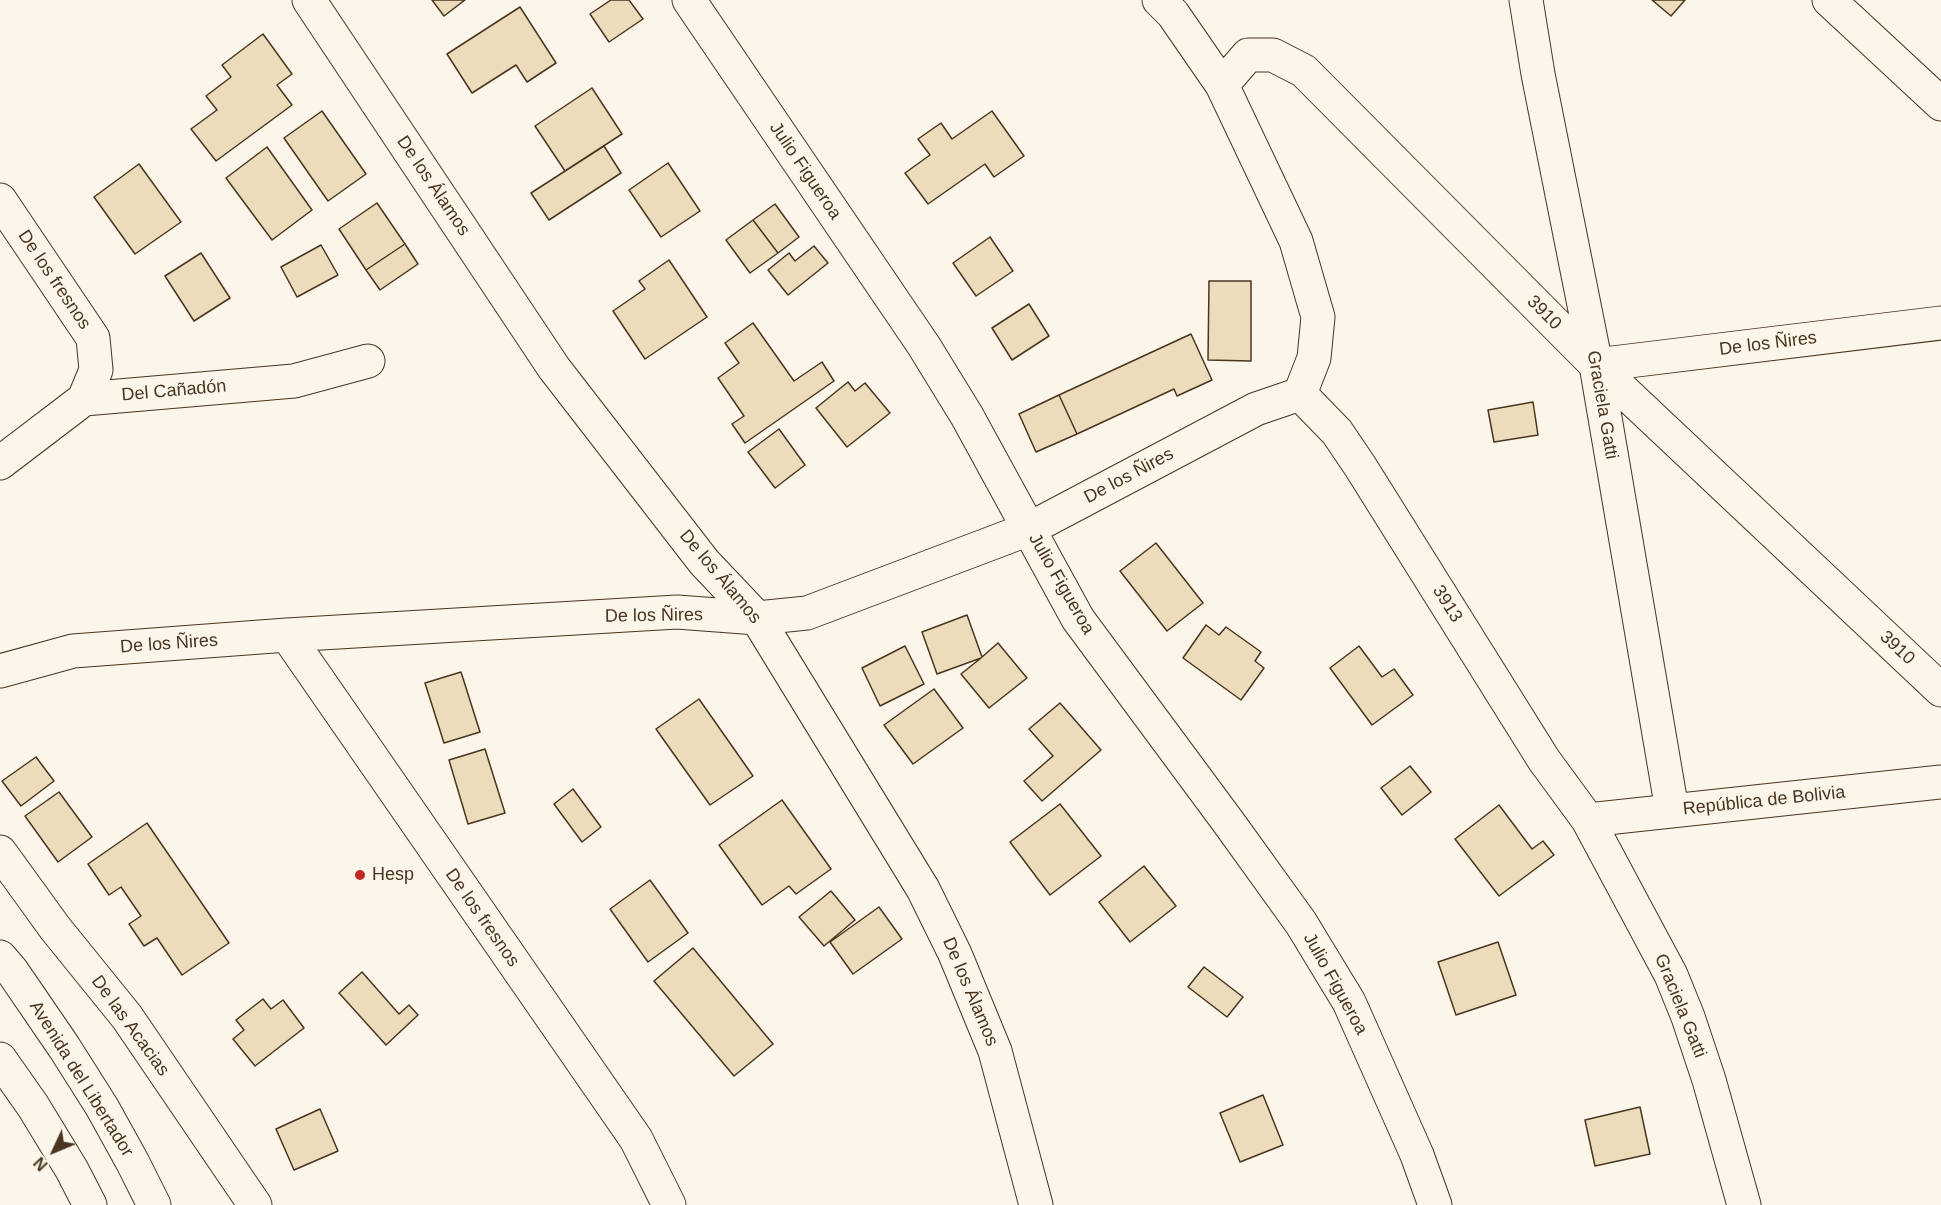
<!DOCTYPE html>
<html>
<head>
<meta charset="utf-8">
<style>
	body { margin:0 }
	#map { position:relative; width:1941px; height:1205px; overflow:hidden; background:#fbf6e9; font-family:Arial,sans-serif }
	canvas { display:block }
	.north { position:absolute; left:24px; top:1121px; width:60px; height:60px; -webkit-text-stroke:4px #fbf6e9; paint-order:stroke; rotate:226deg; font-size:16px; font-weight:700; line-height:24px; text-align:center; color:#4a3520 }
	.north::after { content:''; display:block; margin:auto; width:21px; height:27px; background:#4a3520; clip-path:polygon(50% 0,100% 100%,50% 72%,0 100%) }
</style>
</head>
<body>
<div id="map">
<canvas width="1941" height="1205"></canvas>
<div class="north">N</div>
</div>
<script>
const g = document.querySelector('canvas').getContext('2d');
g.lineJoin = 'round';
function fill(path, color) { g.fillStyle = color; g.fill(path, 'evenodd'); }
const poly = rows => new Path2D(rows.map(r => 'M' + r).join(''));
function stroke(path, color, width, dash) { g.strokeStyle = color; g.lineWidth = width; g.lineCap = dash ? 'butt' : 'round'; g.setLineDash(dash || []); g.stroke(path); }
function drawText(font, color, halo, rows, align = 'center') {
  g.font = font + ' Arial,sans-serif'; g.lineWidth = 4.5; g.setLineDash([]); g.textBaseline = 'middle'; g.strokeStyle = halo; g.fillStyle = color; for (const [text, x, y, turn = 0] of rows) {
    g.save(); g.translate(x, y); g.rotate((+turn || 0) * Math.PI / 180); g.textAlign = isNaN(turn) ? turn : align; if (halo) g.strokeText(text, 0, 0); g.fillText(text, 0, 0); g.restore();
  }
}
const building = poly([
	[432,0,465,0,444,16,432,0],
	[611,0,629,0,643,19,609,42,590,14,611,0],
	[1652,0,1685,0,1671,16,1652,0],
	[520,7,556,63,527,82,516,65,472,93,447,54,520,7],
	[263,34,292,74,277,85,292,105,216,161,191,129,217,110,206,96,231,77,222,65,263,34],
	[592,88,622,134,565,171,535,126,592,88],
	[322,111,366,174,328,201,284,138,322,111],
	[992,111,1024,156,994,177,985,164,928,204,905,173,930,155,918,139,941,123,952,139,992,111],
	[604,146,621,173,549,220,531,193,604,146],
	[267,147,312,210,272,240,226,178,267,147],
	[668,163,700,211,661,237,629,190,668,163],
	[139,164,181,222,135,254,94,197,139,164],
	[377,203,405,244,366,270,339,229,377,203],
	[775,204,799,237,778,253,753,220,775,204],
	[753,220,778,253,750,273,726,240,753,220],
	[990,237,1013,271,976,296,953,263,990,237],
	[405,244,418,264,380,290,366,270,405,244],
	[321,245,338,275,297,297,281,267,321,245],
	[814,246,828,263,788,295,768,270,789,253,795,261,814,246],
	[201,253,230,298,194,321,165,276,201,253],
	[669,260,707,317,645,359,613,311,645,289,639,281,669,260],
	[1209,281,1251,281,1251,361,1208,360,1209,281],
	[1029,304,1049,336,1012,360,992,328,1029,304],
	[753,323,794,381,822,362,834,381,745,443,732,424,744,416,718,378,739,363,725,343,753,323],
	[1191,334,1212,380,1177,396,1174,389,1077,434,1059,395,1191,334],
	[848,382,855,391,865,383,890,413,847,447,816,408,848,382],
	[1059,395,1077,434,1036,452,1019,414,1059,395],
	[1533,402,1538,435,1494,442,1488,410,1533,402],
	[779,429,805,465,775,488,748,452,779,429],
	[1156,543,1203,603,1167,631,1120,571,1156,543],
	[967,615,982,657,998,643,1027,678,989,708,961,674,981,658,937,674,922,632,967,615],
	[1206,625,1219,635,1226,627,1261,652,1255,661,1264,668,1241,700,1183,658,1206,625],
	[905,646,924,684,880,706,862,668,905,646],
	[1359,646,1382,677,1394,669,1413,695,1372,725,1330,668,1359,646],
	[461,672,480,732,444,743,425,683,461,672],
	[934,689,963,728,913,764,884,725,934,689],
	[699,699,753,776,710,805,656,729,699,699],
	[1060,703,1101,750,1042,801,1024,781,1053,756,1029,729,1060,703],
	[485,749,505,813,468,824,449,760,485,749],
	[36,757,54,781,21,806,2,781,36,757],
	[1410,766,1431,792,1402,815,1381,788,1410,766],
	[573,789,601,827,582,842,554,804,573,789],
	[59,792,92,837,58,862,25,816,59,792],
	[782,800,831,869,796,894,789,886,762,905,719,845,782,800],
	[1060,804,1101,856,1050,895,1010,842,1060,804],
	[1499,805,1532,849,1543,841,1554,855,1499,896,1455,839,1499,805],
	[147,823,229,943,182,975,157,938,144,946,129,924,141,916,121,887,109,895,88,864,147,823],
	[1144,866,1176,906,1130,942,1099,902,1144,866],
	[650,880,688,933,648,962,610,909,650,880],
	[831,891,855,920,824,946,799,917,831,891],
	[879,907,902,939,853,974,830,942,879,907],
	[1498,942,1516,995,1456,1015,1438,962,1498,942],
	[693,948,773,1044,734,1076,654,981,693,948],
	[1204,967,1243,997,1227,1017,1188,987,1204,967],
	[362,972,399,1014,409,1005,418,1015,386,1045,339,993,362,972],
	[263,999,271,1009,283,1000,304,1028,255,1066,233,1039,244,1030,236,1020,263,999],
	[1263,1095,1283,1145,1240,1162,1220,1113,1263,1095],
	[1640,1107,1650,1154,1595,1166,1585,1120,1640,1107],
	[320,1109,338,1151,294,1170,276,1129,320,1109]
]);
fill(building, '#ecdcbc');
stroke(building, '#4a3520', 1.5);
const minor = poly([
	[309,0,554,368,704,562,757,618,923,889,955,954,995,1051,1036,1205],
	[689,0,924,346,967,416,1078,619,1229,823,1301,923,1349,1002,1417,1155,1435,1205],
	[1159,0,1173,14,1222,85,1296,241,1318,317,1314,358,1300,394],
	[1526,0,1538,74,1596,365,1672,810],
	[1829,0,1941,104],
	[1222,85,1248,55,1273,55,1304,71,1596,365,1941,690],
	[0,200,93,338,96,370,84,399],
	[1596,365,1941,323],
	[1300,394,1337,432,1360,466,1544,760,1588,820,1671,975,1688,1017,1709,1080,1744,1205],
	[0,463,84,399,294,381,368,361],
	[287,635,636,1139,669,1205],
	[0,671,73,651,287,635,677,612,757,618,807,613,1029,529,1256,409,1300,394],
	[1588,820,1941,782],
	[0,852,55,928,127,1017,255,1205]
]);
const major = poly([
	[0,957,12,971,64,1047,102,1107,133,1163,154,1205],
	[0,1059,33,1106,72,1170,90,1205]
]);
stroke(minor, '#4a3520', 35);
stroke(major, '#4a3520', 35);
stroke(minor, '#fbf6e9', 33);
stroke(major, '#fbf6e9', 33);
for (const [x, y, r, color] of [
	[360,875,6,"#c62828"]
]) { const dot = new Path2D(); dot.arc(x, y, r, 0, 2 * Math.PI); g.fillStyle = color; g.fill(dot); stroke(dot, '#fbf6e9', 2); }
drawText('18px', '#4a3520', '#fbf6e9', [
	["Julio Figueroa",805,171,56],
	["De los Álamos",433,186,56],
	["De los fresnos",54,280,56],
	["3910",1544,313,45],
	["De los Ñires",1768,344,-7],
	["Del Cañadón",174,391,-5],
	["Graciela Gatti",1602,405,80],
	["De los Ñires",1129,476,-28],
	["De los Álamos",720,577,50],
	["Julio Figueroa",1061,584,60],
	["3913",1447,604,58],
	["De los Ñires",654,616,-1],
	["De los Ñires",169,644,-4],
	["3910",1897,648,43],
	["República de Bolivia",1764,801,-6],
	["De los fresnos",482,918,55],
	["Julio Figueroa",1335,984,61],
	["De los Álamos",970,992,67],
	["Graciela Gatti",1680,1006,68],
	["De las Acacias",130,1026,54],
	["Avenida del Libertador",81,1079,58]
]);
drawText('18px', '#4a3520', '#fbf6e9', [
	["Hesp",372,875]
], 'left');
</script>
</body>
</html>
